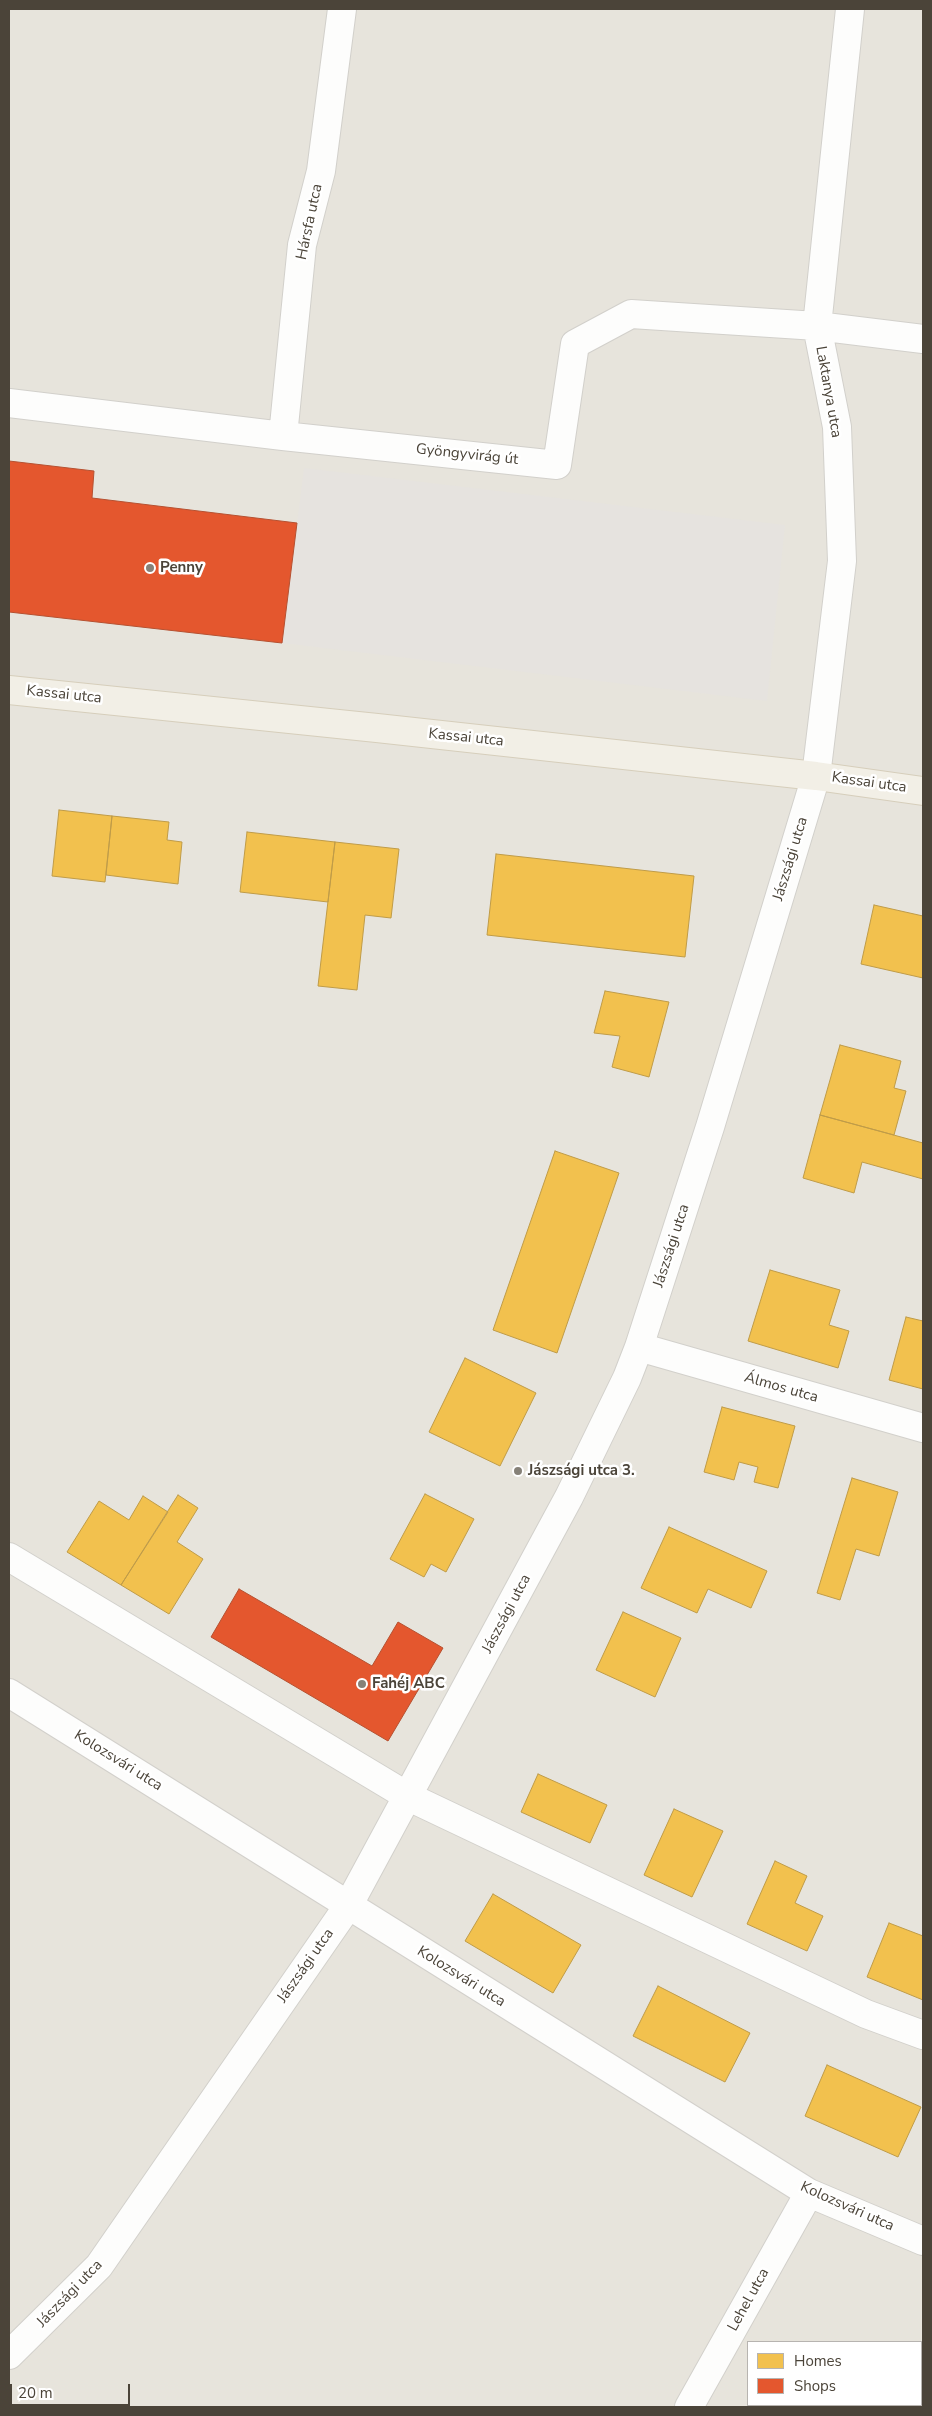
<!DOCTYPE html>
<html>
<head>
<meta charset="utf-8">
<style>
	body { margin:0 }
	#map { position:relative; width:932px; height:2416px; overflow:hidden; background:#f4f2ee; font-family:"Nunito Sans",sans-serif }
	canvas { display:block }
	.frame { position:absolute; inset:0; border:10px solid #4b4439; pointer-events:none }
	.legend { position:absolute; left:747px; top:2341px; width:175px; height:65px; box-sizing:border-box; background:#fff; border:1px solid #b7b4b0; margin:0; padding:6px 9px; list-style:none; font-size:15px; color:#4b4439 }
	.legend li { display:flex; align-items:center; gap:10px; height:25px }
	.legend b { width:25px; border:1px solid #b7b4b0 }
	.scale { position:absolute; left:10px; top:2384px; width:120px; height:22px; box-sizing:border-box; border:2px solid #4b4439; border-top:0; padding-left:6px; font-size:15px; line-height:18px; white-space:nowrap; color:#4b4439; -webkit-text-stroke:4px #fff; paint-order:stroke }
</style>
</head>
<body>
<div id="map">
<canvas width="932" height="2416"></canvas>
<div class="frame"></div>
<ul class="legend">
<li><b style="height:14px;background:#f2c14e"></b>Homes</li>
<li><b style="height:14px;background:#e4572e"></b>Shops</li>
</ul>
<div class="scale">20 m</div>
</div>
<script>
const g = document.querySelector('canvas').getContext('2d');
g.lineJoin = 'round';
function fill(path, color) { g.fillStyle = color; g.fill(path, 'evenodd'); }
const poly = rows => new Path2D(rows.map(r => 'M' + r).join(''));
function stroke(path, color, width, dash) { g.strokeStyle = color; g.lineWidth = width; g.lineCap = dash ? 'butt' : 'round'; g.setLineDash(dash || []); g.stroke(path); }
function drawText(font, color, halo, rows, align = 'center') {
  g.font = font + ' "Nunito Sans",sans-serif'; g.lineWidth = 5; g.setLineDash([]); g.textBaseline = 'middle'; g.strokeStyle = halo; g.fillStyle = color; for (const [text, x, y, turn = 0] of rows) {
    g.save(); g.translate(x, y); g.rotate((+turn || 0) * Math.PI / 180); g.textAlign = isNaN(turn) ? turn : align; if (halo) g.strokeText(text, 0, 0); g.fillText(text, 0, 0); g.restore();
  }
}
fill(poly([
	[9,9,923,9,923,2407,9,2407],
	[748,2342,921,2342,921,2405,748,2405]
]), '#e7e4dc');
fill(poly([
	[304,468,785,525,767,701,282,643]
]), '#e6e3df');
const homes = poly([
	[59,810,112,816,105,882,52,876,59,810],
	[112,816,169,822,167,840,182,842,178,884,106,875,112,816],
	[247,832,335,842,328,902,240,892,247,832],
	[335,842,399,849,391,918,365,915,357,990,318,986,335,842],
	[496,854,694,876,685,957,487,935,496,854],
	[874,905,923,916,923,978,861,964,874,905],
	[605,991,669,1002,649,1077,612,1067,620,1036,594,1033,605,991],
	[840,1045,901,1061,894,1088,906,1091,894,1135,820,1115,840,1045],
	[820,1115,923,1143,923,1179,862,1162,854,1193,803,1178,820,1115],
	[555,1151,619,1173,557,1353,493,1330,555,1151],
	[770,1270,840,1290,829,1325,849,1331,838,1368,748,1341,770,1270],
	[906,1317,923,1321,923,1389,889,1380,906,1317],
	[465,1358,536,1393,500,1466,429,1432,465,1358],
	[722,1407,795,1426,778,1488,754,1482,758,1467,739,1462,734,1480,704,1472,722,1407],
	[852,1478,898,1492,879,1556,856,1549,840,1600,817,1593,852,1478],
	[425,1494,474,1519,446,1572,431,1564,424,1577,390,1559,425,1494],
	[178,1495,198,1508,177,1542,203,1559,169,1614,121,1585,178,1495],
	[143,1496,168,1512,121,1585,67,1552,99,1501,129,1520,143,1496],
	[669,1527,767,1571,751,1608,708,1589,697,1613,641,1588,669,1527],
	[623,1612,681,1638,655,1697,596,1670,623,1612],
	[538,1774,607,1805,590,1843,521,1812,538,1774],
	[674,1809,723,1831,692,1897,644,1875,674,1809],
	[775,1861,807,1876,795,1903,823,1916,807,1951,747,1924,775,1861],
	[493,1894,581,1945,553,1993,465,1941,493,1894],
	[889,1923,923,1936,923,2000,867,1977,889,1923],
	[658,1986,750,2033,725,2082,633,2036,658,1986],
	[827,2065,921,2107,898,2157,805,2116,827,2065]
]);
fill(homes, '#f2c14e');
stroke(homes, '#c09c48', 1);
const shops = poly([
	[9,461,94,471,92,498,297,523,282,643,9,612,9,461],
	[239,1589,372,1666,398,1622,443,1648,388,1741,211,1637,239,1589]
]);
fill(shops, '#e4572e');
stroke(shops, '#b65131', 1);
const minor = poly([
	[9,403,283,436,557,465,575,344,631,314,817,326,923,339],
	[283,436,302,245,321,171,342,9],
	[639,1347,923,1428],
	[9,1557,409,1797,866,2014,923,2035],
	[9,1693,809,2193,923,2241],
	[9,2355,99,2266,348,1906,569,1497,627,1378,639,1347,710,1127,816,776,842,561,837,427,817,326,850,9],
	[689,2407,809,2193]
]);
const primary = poly([
	[9,690,377,728,816,776,923,791]
]);
stroke(minor, '#d2d0cb', 30);
stroke(primary, '#d6cebb', 30);
stroke(minor, '#fdfdfc', 28);
stroke(primary, '#f2efe6', 28);
for (const [x, y, r, color] of [
	[150,568,5,"#868178"],
	[518,1471,5,"#868178"],
	[362,1684,5,"#868178"]
]) { const dot = new Path2D(); dot.arc(x, y, r, 0, 2 * Math.PI); g.fillStyle = color; g.fill(dot); stroke(dot, '#fff', 2); }
drawText('15px', '#4b4439', '#fff', [
	["Hársfa utca",310,222,-78],
	["Laktanya utca",828,392,80],
	["Gyöngyvirág út",467,455,6],
	["Kassai utca",64,695,6],
	["Kassai utca",466,738,6],
	["Kassai utca",869,783,8],
	["Jászsági utca",791,859,-73],
	["Jászsági utca",672,1246,-72],
	["Álmos utca",781,1388,16],
	["Jászsági utca",507,1614,-62],
	["Kolozsvári utca",118,1761,32],
	["Jászsági utca",306,1966,-55],
	["Kolozsvári utca",461,1977,32],
	["Kolozsvári utca",847,2207,24],
	["Jászsági utca",70,2294,-46],
	["Lehel utca",749,2300,-61]
]);
drawText('bold 15px', '#4b4439', '#fff', [
	["Penny",160,568],
	["Jászsági utca 3.",528,1471],
	["Fahéj ABC",372,1684]
], 'left');
</script>
</body>
</html>
